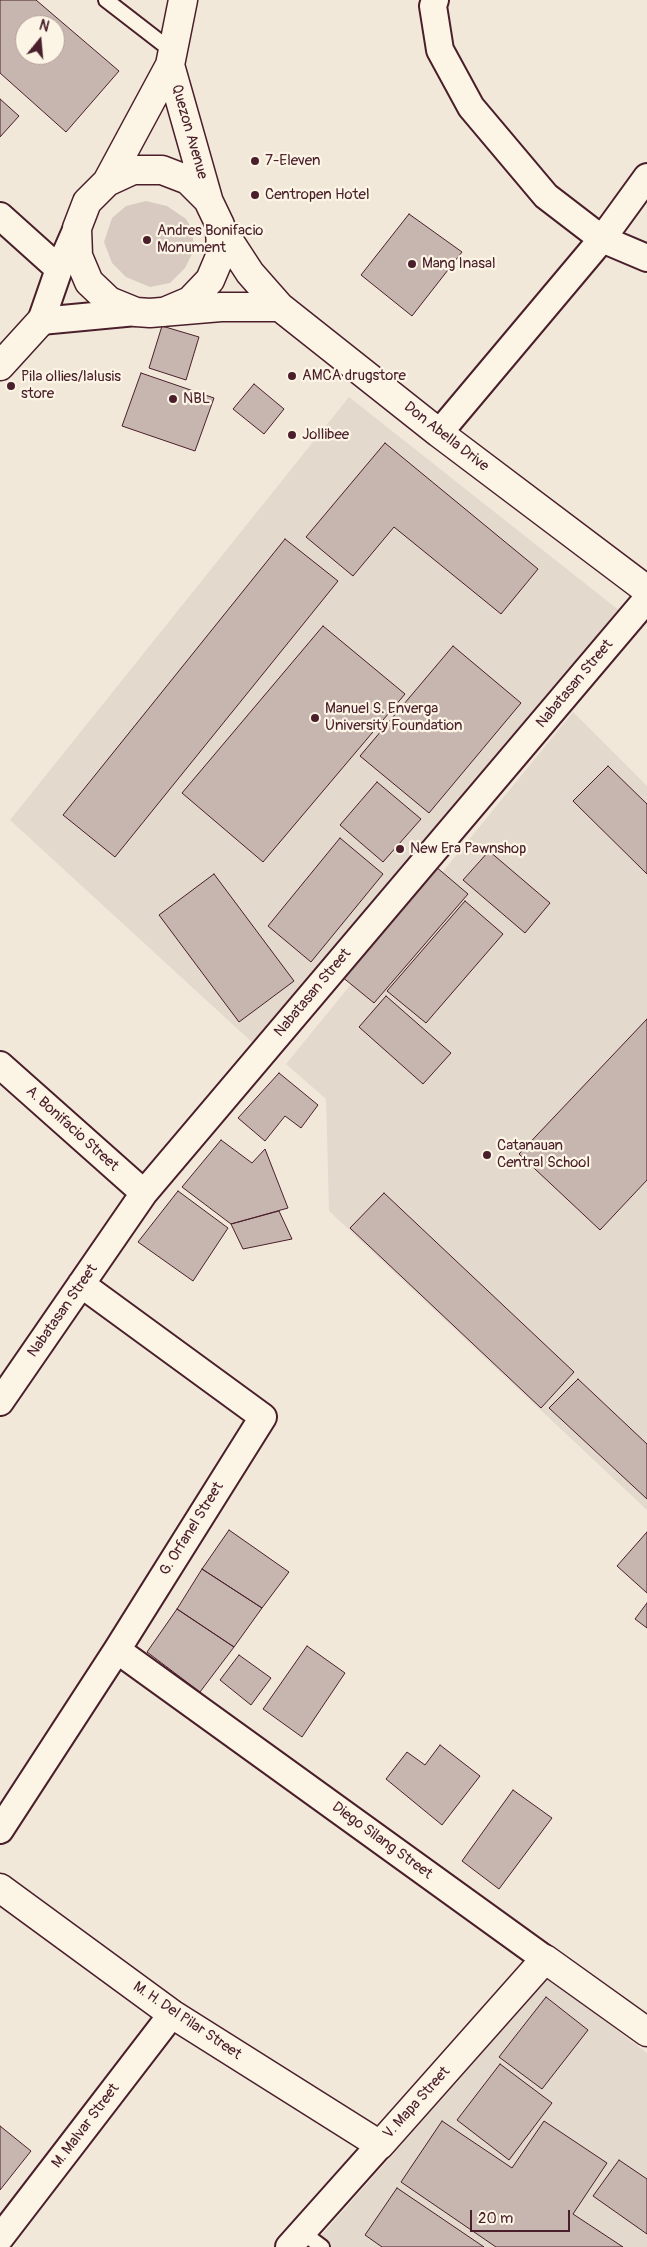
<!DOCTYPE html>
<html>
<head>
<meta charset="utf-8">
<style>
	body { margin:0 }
	#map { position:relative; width:647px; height:2247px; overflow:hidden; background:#f1e8da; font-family:Pangolin,sans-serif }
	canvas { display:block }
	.north { position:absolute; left:15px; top:15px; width:50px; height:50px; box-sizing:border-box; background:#fcf5e5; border:1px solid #b59f9b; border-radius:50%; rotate:17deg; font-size:14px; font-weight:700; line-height:20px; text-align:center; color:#4a1f2b }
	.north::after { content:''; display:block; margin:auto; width:18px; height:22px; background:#4a1f2b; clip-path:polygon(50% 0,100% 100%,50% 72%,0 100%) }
	.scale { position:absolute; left:470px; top:2210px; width:100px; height:22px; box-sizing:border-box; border:2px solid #4a1f2b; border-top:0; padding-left:6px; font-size:15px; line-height:18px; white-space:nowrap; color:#4a1f2b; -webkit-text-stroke:4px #fcf5e5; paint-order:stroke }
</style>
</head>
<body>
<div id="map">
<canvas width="647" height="2247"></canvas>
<div class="north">N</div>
<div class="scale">20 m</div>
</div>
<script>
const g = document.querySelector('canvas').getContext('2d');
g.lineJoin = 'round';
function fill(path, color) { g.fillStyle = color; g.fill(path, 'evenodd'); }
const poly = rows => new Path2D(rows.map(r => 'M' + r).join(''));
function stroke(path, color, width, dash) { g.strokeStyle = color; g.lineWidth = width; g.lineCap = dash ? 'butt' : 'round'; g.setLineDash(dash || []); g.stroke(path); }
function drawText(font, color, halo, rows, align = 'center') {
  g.font = font + ' Pangolin,sans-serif'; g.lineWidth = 4.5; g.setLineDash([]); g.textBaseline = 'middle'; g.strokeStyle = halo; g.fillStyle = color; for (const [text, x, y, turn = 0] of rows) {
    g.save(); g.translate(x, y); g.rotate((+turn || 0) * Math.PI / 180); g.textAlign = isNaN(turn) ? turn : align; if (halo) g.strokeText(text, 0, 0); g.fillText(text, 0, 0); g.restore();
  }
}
fill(poly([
	[349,397,625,615,255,1045,10,820],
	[573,712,647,786,647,1510,329,1211,326,1099,286,1064],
	[549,1978,647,2053,647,2247,311,2247]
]), '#e4d9cd');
fill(poly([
	[146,201,167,206,186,219,192,229,194,250,185,268,170,283,150,287,126,277,112,263,104,242,112,218,126,206]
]), '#d8cac0');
const building = poly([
	[0,0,36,0,119,71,66,132,0,73,0,0],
	[25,25,55,25,55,55,25,55,25,25],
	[0,99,19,116,0,137,0,99],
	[409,214,462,252,412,316,361,275,409,214],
	[162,326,199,337,186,380,149,368,162,326],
	[141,373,214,398,195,451,122,426,141,373],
	[254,384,284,409,264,434,233,409,254,384],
	[385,443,538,569,501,614,394,527,353,576,306,537,385,443],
	[285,539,338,581,115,857,63,815,285,539],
	[323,626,405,694,263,862,182,793,323,626],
	[453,646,521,703,429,813,360,756,453,646],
	[608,766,647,804,647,874,573,801,608,766],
	[377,782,421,819,383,862,340,825,377,782],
	[340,838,383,874,311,962,268,926,340,838],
	[489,851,550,903,525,933,463,880,489,851],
	[435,866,468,894,374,1003,341,976,435,866],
	[214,874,294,981,239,1022,159,915,214,874],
	[465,901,503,934,426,1023,387,991,465,901],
	[386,996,451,1053,423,1084,359,1027,386,996],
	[647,1019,647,1180,600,1230,519,1154,647,1019],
	[279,1073,318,1105,301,1128,285,1116,265,1141,238,1118,279,1073],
	[221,1140,252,1163,265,1149,288,1208,231,1224,182,1187,221,1140],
	[178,1191,228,1228,193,1281,138,1242,178,1191],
	[384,1193,574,1372,541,1408,350,1228,384,1193],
	[279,1211,292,1239,243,1249,231,1224,279,1211],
	[578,1379,647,1444,647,1499,549,1408,578,1379],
	[229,1530,289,1572,262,1608,202,1569,229,1530],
	[647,1532,647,1593,617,1566,647,1532],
	[202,1569,262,1608,234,1647,177,1609,202,1569],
	[647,1603,647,1628,635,1619,647,1603],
	[177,1609,234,1647,200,1692,147,1652,177,1609],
	[307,1646,345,1673,302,1737,263,1709,307,1646],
	[239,1655,271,1678,251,1705,220,1680,239,1655],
	[440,1745,480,1776,442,1825,386,1779,407,1752,425,1765,440,1745],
	[513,1790,552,1818,499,1889,462,1861,513,1790],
	[546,1997,588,2030,542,2089,499,2057,546,1997],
	[500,2064,552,2103,509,2160,457,2120,500,2064],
	[442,2121,512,2168,544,2121,607,2163,573,2214,623,2247,496,2247,401,2182,442,2121],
	[0,2126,31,2151,0,2190,0,2126],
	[619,2160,647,2179,647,2234,593,2196,619,2160],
	[397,2188,484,2247,382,2247,365,2235,397,2188]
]);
fill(building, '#c7b6af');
stroke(building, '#4a1f2b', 1);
const service = poly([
	[106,0,172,51],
	[302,2232,322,2247]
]);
const minor = poly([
	[435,0,433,6,440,50,471,107,546,196,602,239,647,258],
	[0,216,59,269],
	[77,228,59,269,41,321,136,312],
	[439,433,602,239,647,177],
	[0,1065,144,1193],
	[0,1402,144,1193,647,599],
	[117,1650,545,1959],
	[0,1830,117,1650,263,1417,81,1284],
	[0,2238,172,2014],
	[289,2247,380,2145]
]);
const tertiary = poly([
	[0,366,41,321],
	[0,1888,172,2014,380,2145,545,1959,647,2032]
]);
const primary = poly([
	[183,0,170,65,208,199],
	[107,182,170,65],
	[220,227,250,273,280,307,439,433,647,590],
	[164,312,190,301,210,280,221,254,220,225,208,200,188,180,162,170,133,170,107,182,87,202,77,228,78,256,89,282,109,301,136,312,150,313,221,307,280,307]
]);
stroke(service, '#4a1f2b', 18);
stroke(minor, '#4a1f2b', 30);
stroke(tertiary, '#4a1f2b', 31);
stroke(primary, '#4a1f2b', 31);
stroke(service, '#fcf5e5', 14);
stroke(minor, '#fcf5e5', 26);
stroke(tertiary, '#fcf5e5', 28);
stroke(primary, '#fcf5e5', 28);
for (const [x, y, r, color] of [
	[255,161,5,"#4a1f2b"],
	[255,195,5,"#4a1f2b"],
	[147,240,5,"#4a1f2b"],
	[412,264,5,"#4a1f2b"],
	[292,376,5,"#4a1f2b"],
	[11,386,5,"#4a1f2b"],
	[173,399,5,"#4a1f2b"],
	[292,435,5,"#4a1f2b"],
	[315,718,5,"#4a1f2b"],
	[400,849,5,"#4a1f2b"],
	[487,1155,5,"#4a1f2b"]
]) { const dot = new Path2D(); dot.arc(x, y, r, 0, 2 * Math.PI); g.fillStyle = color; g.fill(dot); stroke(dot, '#fcf5e5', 2); }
drawText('15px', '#4a1f2b', '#fcf5e5', [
	["Quezon Avenue",189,132,74],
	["Don Abella Drive",446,437,38],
	["Nabatasan Street",575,684,-50],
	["Nabatasan Street",313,993,-50],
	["A. Bonifacio Street",72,1129,42],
	["Nabatasan Street",63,1311,-55],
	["G. Orfanel Street",192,1529,-58],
	["Diego Silang Street",382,1841,36],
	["M. H. Del Pilar Street",187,2021,34],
	["V. Mapa Street",417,2103,-48],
	["M. Malvar Street",86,2126,-53]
]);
drawText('15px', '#4a1f2b', '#fcf5e5', [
	["7-Eleven",265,161],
	["Centropen Hotel",265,195],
	["Andres Bonifacio",157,231],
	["Monument",157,248],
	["Mang Inasal",422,264],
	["AMCA drugstore",302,376],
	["Pila ollies/lalusis",21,377],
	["store",21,394],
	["NBL",183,399],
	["Jollibee",302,435],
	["Manuel S. Enverga",325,709],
	["University Foundation",325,726],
	["New Era Pawnshop",410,849],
	["Catanauan",497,1146],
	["Central School",497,1163]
], 'left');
</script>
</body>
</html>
